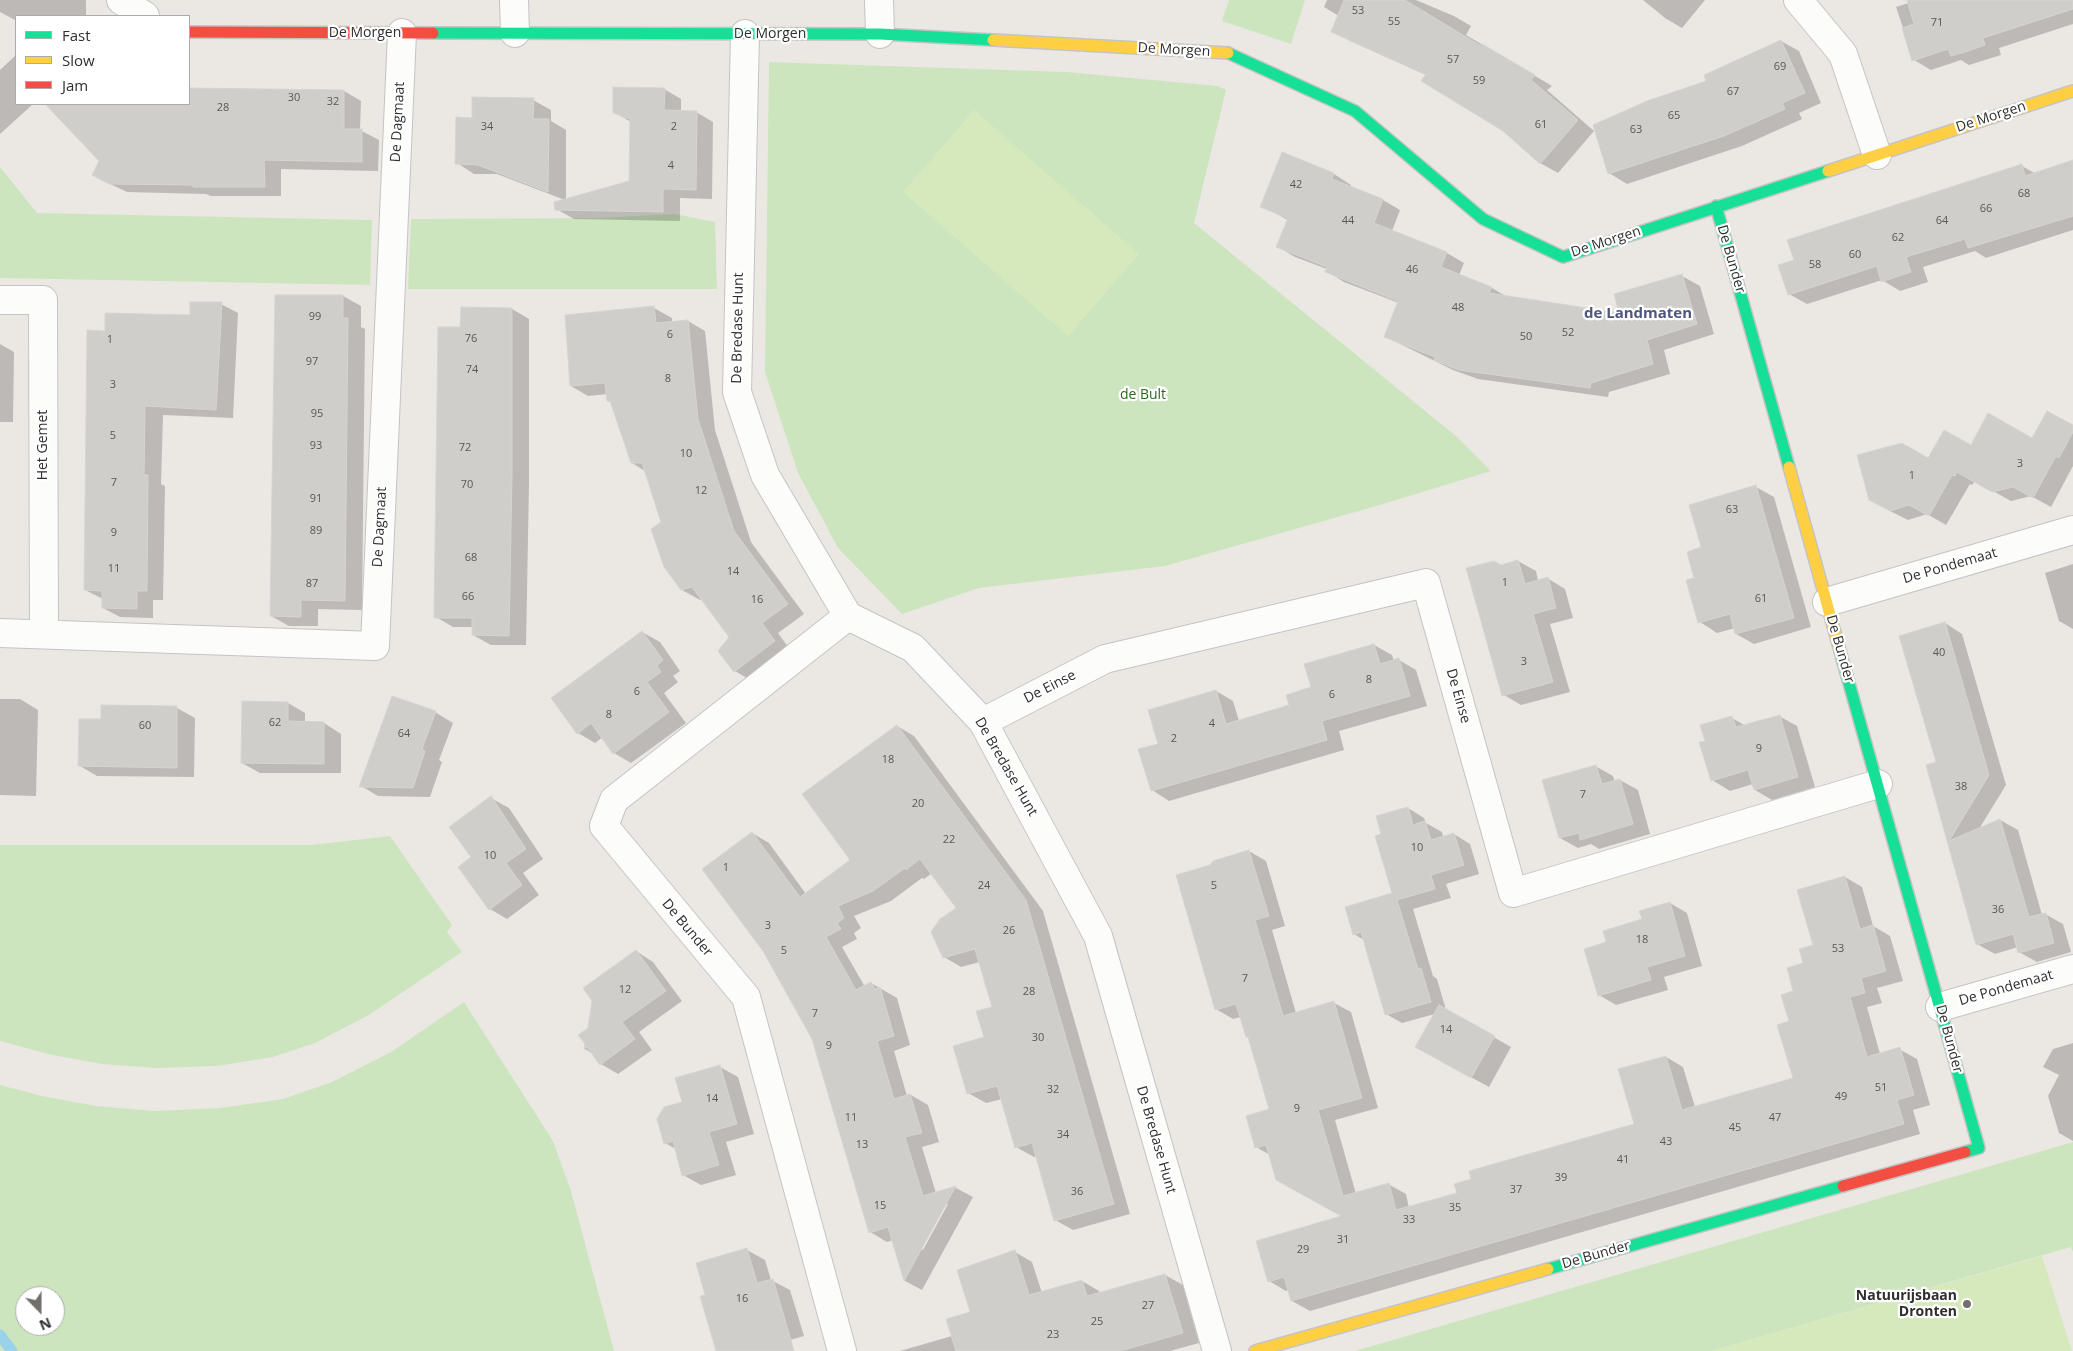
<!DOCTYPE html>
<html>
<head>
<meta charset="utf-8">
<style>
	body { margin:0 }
	#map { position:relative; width:2073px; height:1351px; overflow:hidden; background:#ebe8e4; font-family:"Open Sans",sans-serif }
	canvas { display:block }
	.legend { position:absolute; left:15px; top:15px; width:175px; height:90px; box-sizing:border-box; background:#fff; border:1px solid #ababab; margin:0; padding:6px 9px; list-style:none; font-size:15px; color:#2e2e2e }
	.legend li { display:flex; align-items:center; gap:10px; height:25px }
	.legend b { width:25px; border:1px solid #ababab }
	.north { position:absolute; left:15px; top:1286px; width:50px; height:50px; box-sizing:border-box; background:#fff; border:1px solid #ababab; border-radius:50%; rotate:158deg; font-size:14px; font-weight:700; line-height:20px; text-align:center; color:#2e2e2e }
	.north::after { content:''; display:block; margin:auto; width:18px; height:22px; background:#706f6e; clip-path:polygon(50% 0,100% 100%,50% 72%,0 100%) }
</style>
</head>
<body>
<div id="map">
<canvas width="2073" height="1351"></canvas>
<ul class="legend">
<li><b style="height:6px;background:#16e098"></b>Fast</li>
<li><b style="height:6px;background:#ffcf43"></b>Slow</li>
<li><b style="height:6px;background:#f24e42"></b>Jam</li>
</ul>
<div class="north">N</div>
</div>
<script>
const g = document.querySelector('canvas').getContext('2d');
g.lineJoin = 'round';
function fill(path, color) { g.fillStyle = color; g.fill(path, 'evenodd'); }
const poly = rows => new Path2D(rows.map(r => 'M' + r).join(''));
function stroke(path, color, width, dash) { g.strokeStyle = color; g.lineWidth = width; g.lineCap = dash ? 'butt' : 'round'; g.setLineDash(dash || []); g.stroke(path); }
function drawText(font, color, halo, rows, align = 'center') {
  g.font = font + ' "Open Sans",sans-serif'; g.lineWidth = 4.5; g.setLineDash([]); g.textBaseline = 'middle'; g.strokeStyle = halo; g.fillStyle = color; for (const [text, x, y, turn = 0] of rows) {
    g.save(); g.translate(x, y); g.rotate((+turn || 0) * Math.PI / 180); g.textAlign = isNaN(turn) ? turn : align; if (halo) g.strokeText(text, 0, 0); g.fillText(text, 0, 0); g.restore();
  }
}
fill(poly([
	[1229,0,1305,0,1291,44,1222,21],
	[769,62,1067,72,1218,86,1226,90,1194,223,1456,436,1491,471,1380,505,1165,566,979,588,902,614,838,548,798,473,765,372],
	[0,167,37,213,372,220,370,285,0,278],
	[675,214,715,222,717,289,408,289,411,219,600,218],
	[390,836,452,925,447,932,462,952,369,1015,315,1043,273,1057,217,1066,156,1068,102,1064,52,1055,0,1041,0,845,311,845],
	[464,1002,553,1141,571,1191,614,1351,0,1351,0,1085,42,1096,96,1106,155,1111,220,1108,283,1099,332,1082,391,1052],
	[25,1296,55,1296,55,1326,25,1326],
	[2073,1142,2073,1252,2071,1247,1712,1351,1355,1351]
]), '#cde5bf');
fill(poly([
	[974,110,1139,254,1068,336,903,192],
	[2042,1256,2072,1351,1712,1351]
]), '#d6e9bc');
fill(poly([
	[0,0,86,0,86,16,16,16,15,20,0,12],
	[1327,0,1416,0,1454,16,1471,26,1466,35,1552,86,1547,90,1594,131,1558,173,1540,163,1504,130,1426,75,1350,41,1333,31,1339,16,1324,7],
	[1643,0,1705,0,1682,28,1665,18],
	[1918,0,2073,0,2073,24,1999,48,2001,55,1969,65,1961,60,1931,70,1914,60,1896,7],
	[1781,41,1799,51,1821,103,1799,113,1802,119,1742,146,1627,184,1609,173,1708,81],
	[16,55,16,104,33,104,0,134,0,70],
	[189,89,344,91,361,101,360,130,379,140,378,171,281,169,281,196,211,196,206,194,127,192,110,184,101,161,47,104,189,104],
	[664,89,681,99,681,112,696,112,713,122,712,199,680,198,680,221,574,219,556,209,565,200,497,174,474,174,457,163,473,119,533,100,551,110,551,121,566,130,566,200,631,182,631,122,614,112],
	[1282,154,1334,174,1351,185,1350,187,1383,200,1400,210,1392,231,1447,253,1464,263,1459,275,1492,288,1509,298,1621,314,1682,276,1700,286,1714,334,1664,350,1670,374,1609,392,1608,397,1478,379,1453,370,1386,337,1399,303,1344,282,1326,271,1327,269,1295,257,1278,247,1288,220,1262,206],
	[2073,162,2073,230,1986,258,1975,251,1923,267,1928,282,1900,291,1882,280,1807,304,1789,294,1795,261,2022,166,2036,174],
	[276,296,343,296,361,306,361,327,365,329,362,610,318,609,318,626,289,626,271,616],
	[221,304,238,313,233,418,163,415,161,484,165,486,163,600,153,600,153,618,120,617,103,608,103,599,85,590,106,332,191,316],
	[654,308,672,318,672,323,688,321,705,331,715,430,751,542,804,614,778,633,791,651,752,681,735,671,731,637,702,599,700,600,682,590,645,471,632,463,612,403,608,401,607,394,588,396,571,386,566,316],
	[512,309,529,319,529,484,526,645,491,645,473,635,473,627,453,627,436,617,462,328],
	[0,344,14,352,13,422,0,422],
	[2073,426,2073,466,2051,507,2031,496,2011,501,1975,481,1972,485,1970,484,1946,525,1927,514,1908,520,1888,510,1928,459,1971,447,2033,439],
	[1756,487,1774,497,1811,627,1754,644,1736,634,1735,628,1717,633,1700,622,1695,578,1703,548],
	[1518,561,1536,571,1538,581,1547,578,1565,589,1573,618,1550,624,1570,692,1521,705,1504,695,1501,566],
	[2073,564,2073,629,2059,621,2045,573],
	[1945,623,1962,634,2006,785,1979,829,2000,820,2018,830,2042,915,2045,914,2063,924,2071,952,2037,962,2019,952,2018,947,1995,954,1977,944,1928,766,1938,763],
	[642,632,660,642,680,671,673,676,678,682,664,693,686,723,631,763,614,753,603,737,595,743,578,733],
	[1374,645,1392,655,1394,661,1399,660,1416,670,1427,706,1339,731,1344,750,1169,801,1152,790,1159,745,1216,691,1233,701,1239,721,1291,706],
	[0,699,20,699,38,710,36,796,0,795],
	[288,703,305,713,305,723,324,723,341,734,341,773,260,773,242,763],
	[177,708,195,718,194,777,97,776,80,766,102,720],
	[435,712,453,723,439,760,442,762,430,797,378,796,361,786],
	[1779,716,1797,726,1815,787,1772,800,1755,790,1753,784,1730,791,1712,780,1706,741,1732,718,1746,726],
	[897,726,914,736,1043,911,1130,1214,1073,1230,1055,1220,1037,1156,1034,1157,1016,1147,1002,1099,986,1103,968,1093,994,1008,980,962,961,967,944,957,957,908,932,873,924,879,922,878,891,901,854,916,861,928,854,933,857,939,842,947,865,987,871,983,897,998,910,1045,894,1051,907,1096,911,1095,928,1105,939,1142,922,1147,936,1193,956,1188,973,1197,922,1290,905,1281,893,1240,887,1242,870,1232,752,833,769,843,806,894,852,860],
	[945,1204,948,1204,923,1250,921,1249],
	[1595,766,1613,776,1615,782,1620,780,1638,790,1650,834,1599,849,1591,844,1578,848,1560,838],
	[491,798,509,808,543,859,523,873,539,895,507,919,490,909,472,857],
	[1408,808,1424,818,1426,823,1442,832,1443,837,1454,834,1470,844,1479,874,1446,884,1451,898,1413,909,1433,976,1437,979,1446,1010,1511,1047,1489,1087,1434,1057,1435,1014,1402,1023,1386,1014,1364,940,1354,934,1393,894,1383,835],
	[1249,851,1266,861,1285,926,1272,930,1296,1013,1334,1003,1351,1012,1378,1108,1335,1120,1356,1194,1388,1184,1406,1194,1409,1208,1458,1194,1636,1125,1666,1057,1683,1067,1695,1107,1795,1079,1791,1022,1795,992,1804,964,1814,946,1845,877,1862,887,1873,926,1890,936,1903,981,1877,988,1882,1003,1867,1007,1880,1054,1899,1049,1917,1059,1930,1105,1913,1110,1920,1134,1310,1311,1292,1301,1289,1290,1286,1291,1269,1281,1344,1217,1270,1155,1256,1147,1271,1110,1250,1039,1247,1037,1241,1017,1233,1019,1216,1009],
	[1670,903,1687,913,1702,966,1664,977,1668,990,1616,1005,1599,995,1608,943],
	[636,951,653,962,682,1001,639,1032,652,1050,618,1074,601,1064,593,1054,585,1049,586,1044],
	[2073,1043,2073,1141,2059,1133,2048,1096,2059,1075,2043,1067,2053,1049],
	[720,1067,738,1077,754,1134,726,1142,736,1175,701,1185,683,1175,676,1149,665,1143,684,1103],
	[747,1250,765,1260,771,1280,790,1290,804,1336,752,1351,716,1351,721,1349,707,1296],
	[1015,1252,1032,1262,1042,1293,1082,1281,1099,1291,1100,1294,1165,1275,1183,1285,1199,1343,1170,1351,900,1351,952,1336,971,1313]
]), '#0003');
stroke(poly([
	[0,1335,12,1351]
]), '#9ad2ea', 11);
const building = poly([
	[1344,0,1405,0,1481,46,1482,44,1535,75,1531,80,1578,120,1540,164,1503,131,1421,81,1426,74,1331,32,1344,0],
	[1907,0,2073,0,2073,9,1983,38,1985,45,1968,51,1951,56,1948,49,1912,61,1902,28,1914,24,1907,0],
	[1781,40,1805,93,1782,103,1785,109,1724,136,1608,174,1593,125,1647,101,1706,81,1704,75,1781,40],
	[613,87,665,88,664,110,697,111,696,190,663,189,663,212,555,210,554,202,629,181,630,119,613,113,613,87],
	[189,88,344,90,344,129,362,129,362,162,264,160,265,187,193,187,193,185,109,184,92,175,99,161,45,104,189,104,189,88],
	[472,97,534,98,533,119,549,119,548,192,478,165,455,164,456,117,472,118,472,97],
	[1282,152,1334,173,1332,179,1383,199,1374,223,1447,252,1441,267,1492,287,1489,293,1619,313,1614,294,1682,274,1697,324,1647,340,1653,364,1591,383,1590,388,1459,370,1434,360,1435,357,1384,337,1398,301,1325,272,1327,267,1276,247,1288,218,1260,207,1282,152],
	[2073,160,2073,216,1968,248,1965,239,1906,257,1911,272,1881,282,1877,266,1788,295,1778,265,1794,260,1787,240,2022,164,2025,176,2073,160],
	[275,295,343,295,343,318,348,318,345,601,301,600,301,617,270,616,275,295],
	[190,302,222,302,216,410,145,406,144,475,148,475,147,591,137,591,137,609,102,608,102,591,84,590,87,330,105,331,105,313,190,315,190,302],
	[654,306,656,323,688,320,698,419,734,531,788,604,762,623,775,641,734,672,718,651,729,637,692,587,681,590,664,567,651,529,661,522,642,463,631,463,610,401,607,401,605,383,570,386,565,315,654,306],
	[461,307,512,308,512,473,509,636,472,635,472,618,434,618,438,327,460,327,461,307],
	[2047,411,2073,425,2073,432,2059,458,2056,456,2033,498,2013,487,1992,492,1957,472,1955,476,1952,475,1929,516,1909,505,1890,511,1869,500,1857,455,1902,443,1928,458,1944,430,1971,445,1988,413,2032,438,2047,411],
	[1756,485,1794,618,1735,634,1730,614,1698,623,1686,580,1694,578,1687,552,1701,547,1689,505,1756,485],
	[1518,560,1525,584,1548,577,1556,608,1533,614,1553,682,1502,696,1466,568,1494,561,1501,565,1518,560],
	[1945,622,1989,775,1949,841,2000,819,2029,917,2046,913,2054,943,2018,953,2013,934,1976,945,1926,765,1936,762,1899,636,1945,622],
	[642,631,663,660,657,666,661,672,647,682,669,712,613,754,591,723,577,734,551,698,642,631],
	[1374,644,1380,664,1399,658,1410,696,1322,721,1327,740,1151,791,1138,749,1158,744,1148,710,1216,690,1226,724,1289,705,1286,695,1311,687,1304,664,1374,644],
	[392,696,436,711,422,749,425,751,413,788,359,787,392,696],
	[242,701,288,702,288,721,324,722,324,764,241,763,242,701],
	[101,705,177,706,177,768,78,766,79,719,101,719,101,705],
	[1780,715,1798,777,1754,790,1748,770,1711,781,1699,742,1705,741,1700,725,1732,716,1736,727,1780,715],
	[897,725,1026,900,1114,1204,1054,1221,1032,1143,1015,1148,997,1086,967,1094,953,1046,984,1037,976,1011,992,1007,975,949,943,958,931,932,940,919,956,908,920,859,906,870,905,868,873,891,838,906,844,918,837,923,841,929,826,937,856,990,871,982,875,989,880,987,894,1036,877,1041,894,1099,910,1094,916,1114,922,1133,905,1137,923,1196,956,1186,904,1281,888,1227,869,1233,812,1039,763,951,702,869,752,832,800,897,850,860,802,794,897,725],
	[1596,765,1602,784,1620,779,1633,824,1580,840,1579,833,1559,838,1542,780,1596,765],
	[491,796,526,849,506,863,522,885,489,910,458,867,471,857,449,827,491,796],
	[1408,807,1413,825,1425,821,1431,840,1454,833,1464,865,1431,875,1435,889,1397,900,1418,969,1421,968,1431,1002,1385,1015,1361,932,1353,935,1345,907,1392,893,1375,836,1381,834,1376,816,1408,807],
	[1249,850,1269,916,1255,920,1283,1016,1334,1001,1362,1098,1318,1110,1343,1196,1389,1183,1396,1210,1457,1193,1454,1184,1471,1179,1469,1171,1634,1124,1618,1069,1666,1056,1682,1110,1793,1078,1777,1025,1789,1021,1781,995,1793,991,1787,968,1803,963,1799,949,1813,945,1797,890,1845,876,1860,929,1873,925,1886,971,1861,978,1865,993,1850,997,1867,1057,1900,1047,1914,1095,1897,1100,1904,1124,1291,1301,1284,1277,1268,1282,1256,1241,1341,1216,1276,1180,1266,1145,1255,1148,1246,1116,1269,1109,1248,1037,1246,1037,1236,1004,1215,1010,1176,875,1210,865,1213,861,1249,850],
	[1670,902,1685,956,1647,967,1651,980,1598,996,1584,949,1606,942,1603,931,1642,919,1639,911,1670,902],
	[636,950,666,991,622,1022,635,1039,600,1065,587,1047,584,1050,585,1044,578,1035,588,1028,592,1001,583,988,636,950],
	[1439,1005,1495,1036,1471,1078,1415,1047,1439,1005],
	[720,1065,737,1124,709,1132,719,1165,682,1176,673,1141,664,1144,657,1119,664,1107,682,1102,675,1078,720,1065],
	[747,1248,757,1283,773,1279,794,1351,716,1351,700,1296,705,1295,696,1263,747,1248],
	[1015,1250,1029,1295,1082,1280,1087,1296,1165,1274,1183,1333,1120,1351,956,1351,946,1319,970,1312,957,1270,1015,1250]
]);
fill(building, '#d0cecb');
stroke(building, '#d6d4d0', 1);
const street = poly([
	[121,0,145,16],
	[514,0,515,33],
	[879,0,880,34],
	[1798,0,1843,54,1877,155],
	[745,34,737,392,765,475,848,616,913,648,983,722,1098,936,1217,1351],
	[0,300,43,300,44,633],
	[1827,602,2073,530],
	[0,633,375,646,402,33],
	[983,722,1105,659,1426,583,1513,893,1878,784],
	[1940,1007,2073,969],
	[842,1351,746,997,604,826,614,800,848,616]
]);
const fast = poly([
	[433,33,880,34,993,40],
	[1228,53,1355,111,1483,219,1563,257,1828,171],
	[1716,206,1789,467],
	[1840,651,1979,1148,1965,1152],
	[1548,1269,1843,1186]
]);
const slow = poly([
	[993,40,1228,53],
	[1828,171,2073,91],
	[1789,467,1840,651],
	[1255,1351,1548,1269]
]);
const jam = poly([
	[189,32,433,33],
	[1843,1186,1965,1152]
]);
stroke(street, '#c5c4c4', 30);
stroke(fast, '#c5c4c4', 14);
stroke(slow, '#c5c4c4', 14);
stroke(jam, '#c5c4c4', 14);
stroke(street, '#fcfcfb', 28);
stroke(fast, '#16e098', 11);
stroke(slow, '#ffcf43', 11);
stroke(jam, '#f24e42', 11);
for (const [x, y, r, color] of [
	[1967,1304,5,"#706f6e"]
]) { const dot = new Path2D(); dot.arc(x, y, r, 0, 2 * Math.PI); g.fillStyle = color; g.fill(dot); stroke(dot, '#fff', 2); }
drawText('11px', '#585857', null, [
	["53",1358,11],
	["55",1394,22],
	["71",1937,23],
	["57",1453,60],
	["69",1780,67],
	["59",1479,81],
	["67",1733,92],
	["30",294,98],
	["32",333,102],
	["28",223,108],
	["65",1674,116],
	["61",1541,125],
	["34",487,127],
	["2",674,127],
	["63",1636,130],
	["4",671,166],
	["42",1296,185],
	["68",2024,194],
	["66",1986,209],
	["44",1348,221],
	["64",1942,221],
	["62",1898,238],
	["60",1855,255],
	["58",1815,265],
	["46",1412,270],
	["48",1458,308],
	["99",315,317],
	["52",1568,333],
	["6",670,335],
	["50",1526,337],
	["76",471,339],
	["1",110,340],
	["97",312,362],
	["74",472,370],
	["8",668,379],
	["3",113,385],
	["95",317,414],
	["5",113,436],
	["93",316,446],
	["72",465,448],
	["10",686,454],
	["3",2020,464],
	["1",1912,476],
	["7",114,483],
	["70",467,485],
	["12",701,491],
	["91",316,499],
	["63",1732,510],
	["89",316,531],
	["9",114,533],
	["68",471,558],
	["11",114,569],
	["14",733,572],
	["1",1505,583],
	["87",312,584],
	["66",468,597],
	["61",1761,599],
	["16",757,600],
	["40",1939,653],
	["3",1524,662],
	["8",1369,680],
	["6",637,692],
	["6",1332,695],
	["8",609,715],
	["62",275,723],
	["4",1212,724],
	["60",145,726],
	["64",404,734],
	["2",1174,739],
	["9",1759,749],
	["18",888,760],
	["38",1961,787],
	["7",1583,795],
	["20",918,804],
	["22",949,840],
	["10",1417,848],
	["10",490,856],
	["1",726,868],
	["24",984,886],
	["5",1214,886],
	["36",1998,910],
	["3",768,926],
	["26",1009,931],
	["18",1642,940],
	["53",1838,949],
	["5",784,951],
	["7",1245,979],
	["12",625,990],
	["28",1029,992],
	["7",815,1014],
	["14",1446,1030],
	["30",1038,1038],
	["9",829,1046],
	["51",1881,1088],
	["32",1053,1090],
	["49",1841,1097],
	["14",712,1099],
	["9",1297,1109],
	["11",851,1118],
	["47",1775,1118],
	["45",1735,1128],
	["34",1063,1135],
	["43",1666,1142],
	["13",862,1145],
	["41",1623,1160],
	["39",1561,1178],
	["37",1516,1190],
	["36",1077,1192],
	["15",880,1206],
	["35",1455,1208],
	["33",1409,1220],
	["31",1343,1240],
	["29",1303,1250],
	["16",742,1299],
	["27",1148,1306],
	["25",1097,1322],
	["23",1053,1335]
]);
drawText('14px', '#2e2e2e', '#fff', [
	["De Morgen",365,33],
	["De Morgen",770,34],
	["De Morgen",1174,50,3],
	["De Morgen",1991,117,-18],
	["De Dagmaat",398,122,-87],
	["De Morgen",1606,242,-18],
	["De Bunder",1731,259,74],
	["De Bredase Hunt",738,328,-89],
	["Het Gemet",43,445,-90],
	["De Dagmaat",380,527,-87],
	["De Pondemaat",1950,566,-16],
	["De Bunder",1840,649,74],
	["De Einse",1050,687,-27],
	["De Einse",1458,696,74],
	["De Bredase Hunt",1006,767,60],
	["De Bunder",687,928,50],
	["De Pondemaat",2006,988,-16],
	["De Bunder",1949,1039,75],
	["De Bredase Hunt",1156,1140,74],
	["De Bunder",1596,1255,-16]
]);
drawText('14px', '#2b6a1e', '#fff', [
	["de Bult",1143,395]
]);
drawText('bold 14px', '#2e2e2e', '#fff', [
	["Natuurijsbaan",1957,1296],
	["Dronten",1957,1312]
], 'right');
drawText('bold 15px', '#4e557e', '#fff', [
	["de Landmaten",1638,314]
]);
</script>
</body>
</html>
